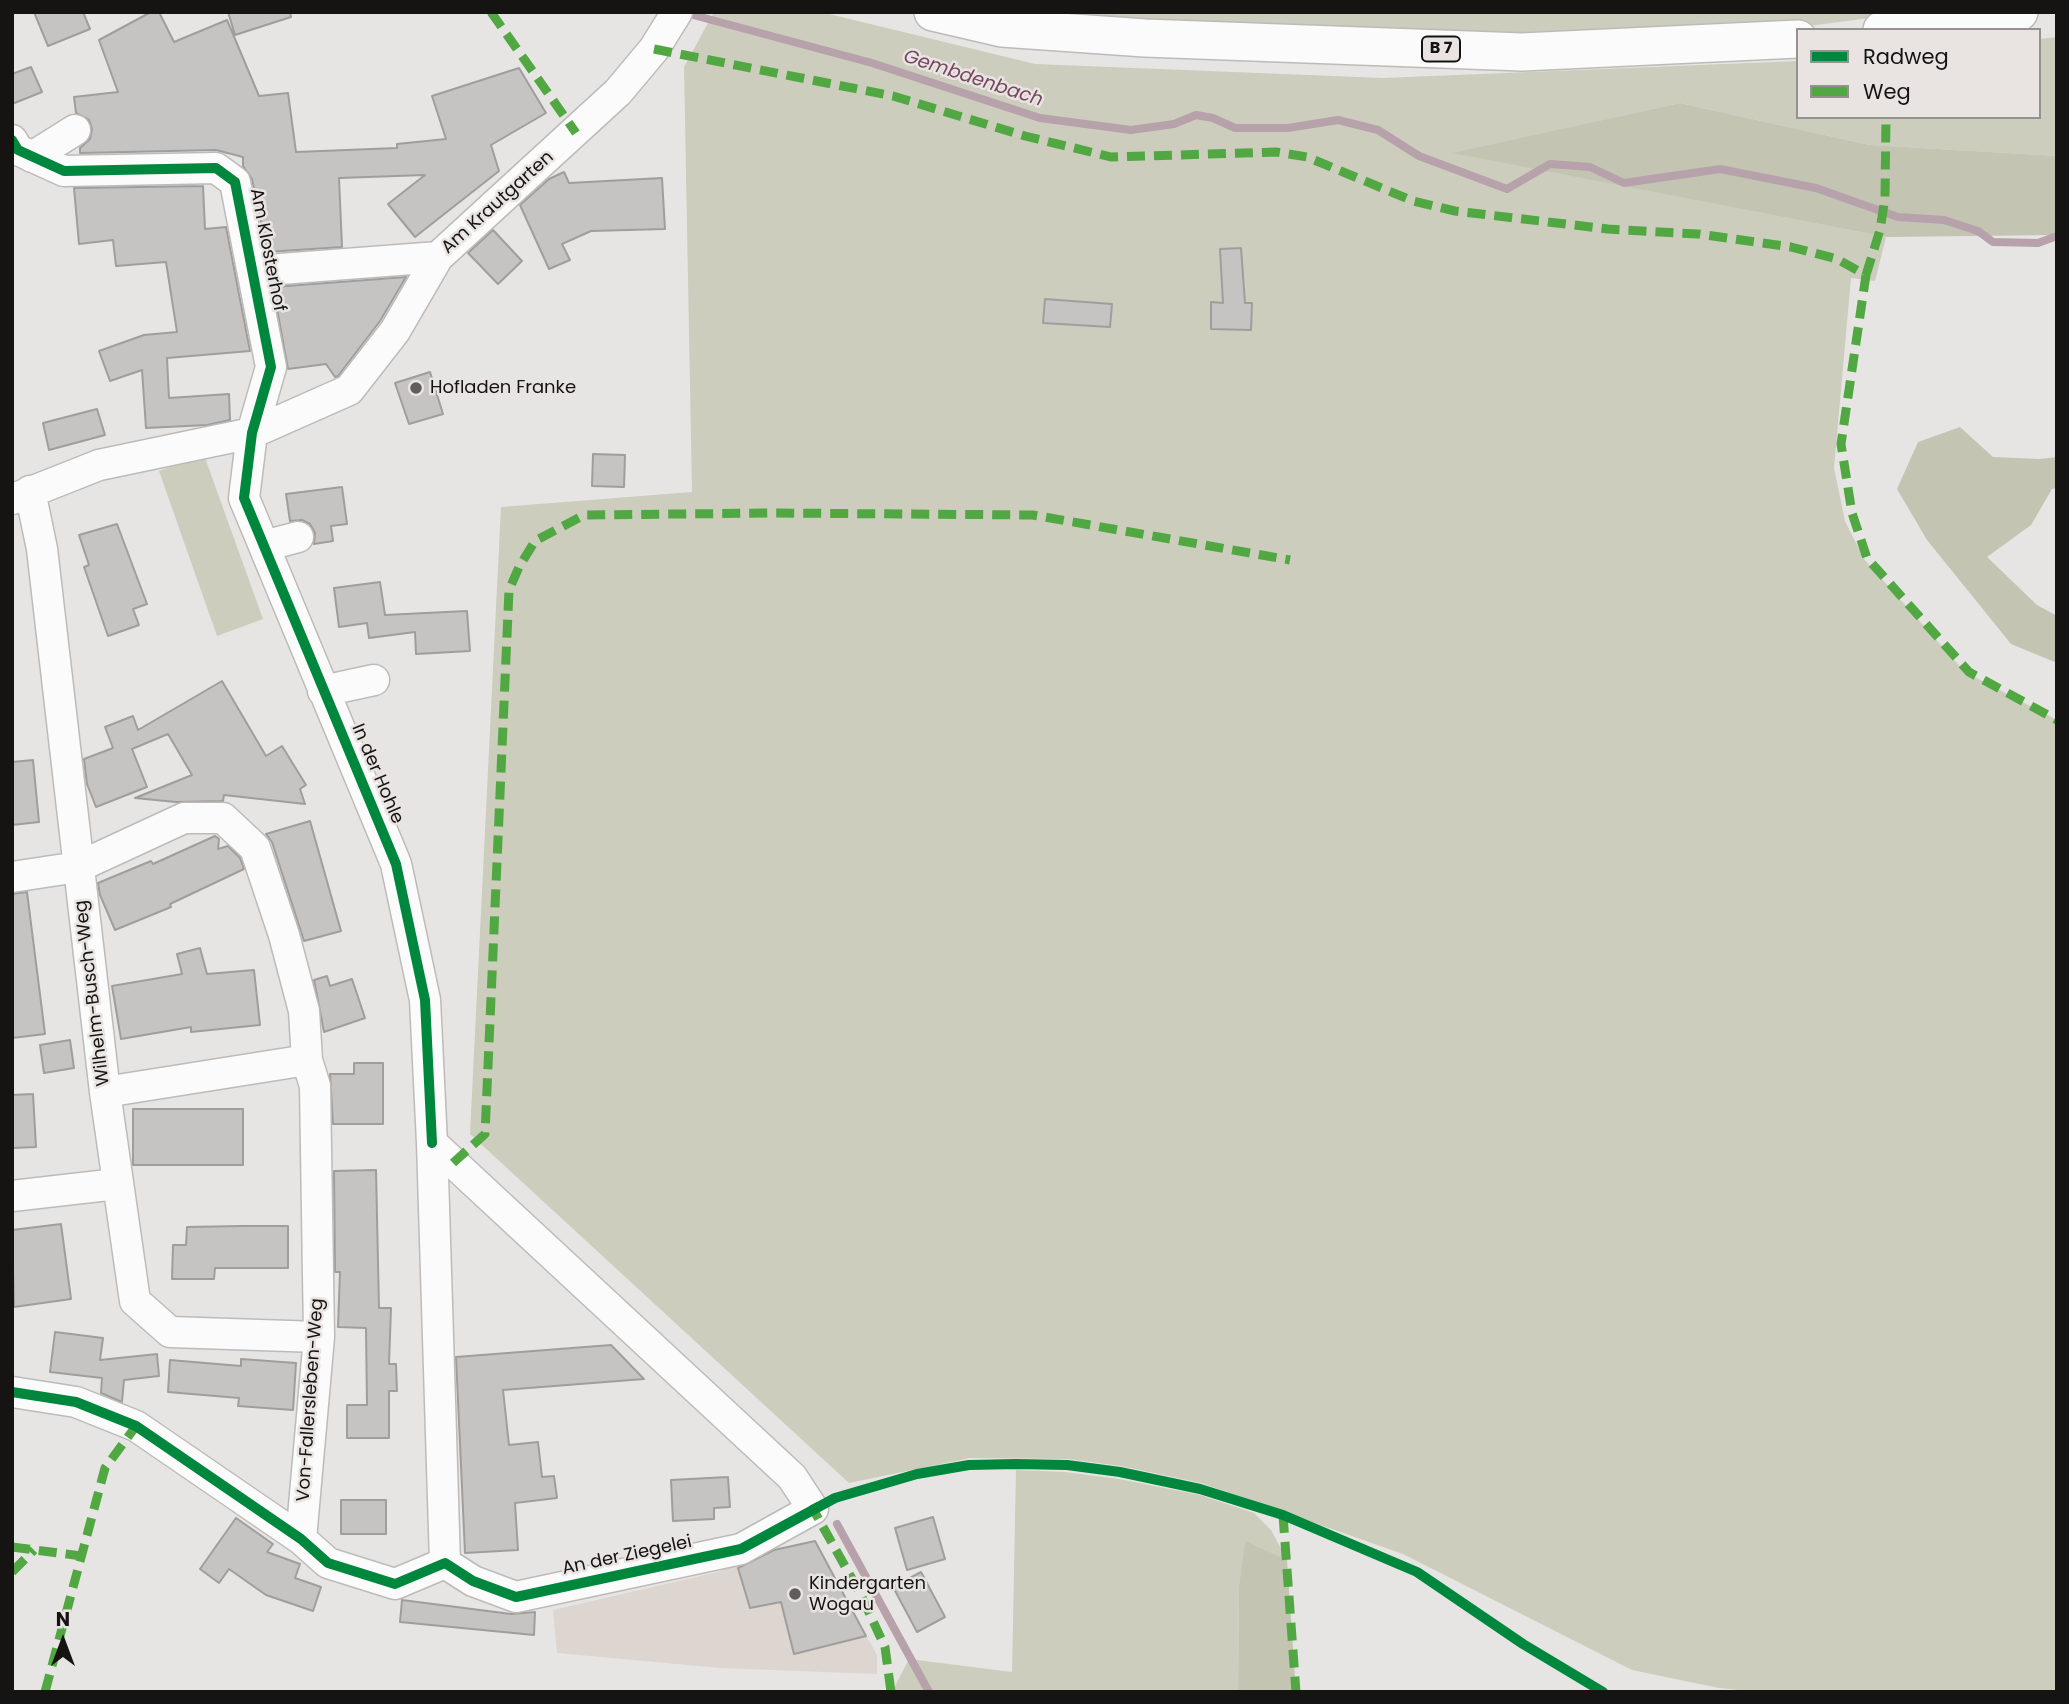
<!DOCTYPE html>
<html>
<head>
<meta charset="utf-8">
<style>
	body { margin:0 }
	#map { position:relative; width:2069px; height:1704px; overflow:hidden; background:#e7e5e3; font-family:Poppins,sans-serif }
	canvas { display:block }
	.frame { position:absolute; inset:0; border:14px solid #151413; pointer-events:none }
	.legend { position:absolute; left:1796px; top:28px; width:245px; height:91px; box-sizing:border-box; background:#e9e4e1; border:2px solid #94918f; margin:0; padding:9px 12px; list-style:none; font-size:21px; color:#151413 }
	.legend li { display:flex; align-items:center; gap:14px; height:35px }
	.legend b { width:35px; border:2px solid #94918f }
	.north { position:absolute; left:28px; top:1606px; width:70px; height:70px; -webkit-text-stroke:5px #e9e4e1; paint-order:stroke; rotate:0deg; font-size:19px; font-weight:700; line-height:28px; text-align:center; color:#151413 }
	.north::after { content:''; display:block; margin:auto; width:24px; height:32px; background:#151413; clip-path:polygon(50% 0,100% 100%,50% 72%,0 100%) }
</style>
</head>
<body>
<div id="map">
<canvas width="2069" height="1704"></canvas>
<div class="frame"></div>
<ul class="legend">
<li><b style="height:9px;background:#00873e"></b>Radweg</li>
<li><b style="height:9px;background:#51a842"></b>Weg</li>
</ul>
<div class="north">N</div>
</div>
<script>
const g = document.querySelector('canvas').getContext('2d');
g.lineJoin = 'round';
function fill(path, color) { g.fillStyle = color; g.fill(path, 'evenodd'); }
const poly = rows => new Path2D(rows.map(r => 'M' + r).join(''));
function stroke(path, color, width, dash) { g.strokeStyle = color; g.lineWidth = width; g.lineCap = dash ? 'butt' : 'round'; g.setLineDash(dash || []); g.stroke(path); }
function drawText(font, color, halo, rows, align = 'center') {
  g.font = font + ' Poppins,sans-serif'; g.lineWidth = 5; g.setLineDash([]); g.textBaseline = 'middle'; g.strokeStyle = halo; g.fillStyle = color; for (const [text, x, y, turn = 0] of rows) {
    g.save(); g.translate(x, y); g.rotate((+turn || 0) * Math.PI / 180); g.textAlign = isNaN(turn) ? turn : align; if (halo) g.strokeText(text, 0, 0); g.fillText(text, 0, 0); g.restore();
  }
}
fill(poly([
	[815,1541,877,1655,877,1674,720,1668,557,1653,553,1610,722,1571,720,1563]
]), '#dcd5d0');
fill(poly([
	[714,12,821,12,1035,64,1383,78,1798,61,1798,117,2039,117,2039,39,2057,37,2057,156,1870,145,1680,103,1454,153,1886,237,1875,281,1851,278,1834,468,1845,521,1864,559,1965,672,2057,720,2057,1692,1759,1692,1719,1688,1632,1670,1403,1554,1201,1483,1121,1466,1068,1459,970,1458,849,1483,470,1134,501,507,692,492,684,67],
	[1005,12,1914,12,1809,26,1473,35,1247,28],
	[204,455,263,619,217,636,159,471],
	[1016,1470,1065,1472,1119,1479,1200,1495,1254,1513,1271,1530,1287,1560,1245,1542,1239,1586,1238,1692,892,1692,909,1659,1012,1672]
]), '#cccdbc');
fill(poly([
	[1680,103,1870,145,2057,156,2057,235,1886,237,1452,153],
	[1960,427,1993,457,2040,459,2057,457,2057,488,2052,489,2031,525,1987,557,2037,605,2057,616,2057,663,2011,644,1927,540,1897,489,1918,442],
	[1245,1541,1287,1560,1296,1692,1238,1692,1239,1586]
]), '#c3c4b2');
stroke(poly([
	[682,12,872,63,1040,118,1131,130,1174,124,1196,115,1213,118,1235,128,1288,128,1338,120,1378,130,1419,156,1507,189,1550,164,1590,167,1624,183,1720,169,1816,188,1898,217,1944,220,1978,231,1993,242,2038,243,2057,236],
	[837,1524,929,1692]
]), '#b7a1ab', 8);
const building = poly([
	[34,12,83,12,90,29,48,46,34,12],
	[151,12,159,12,174,42,227,20,259,96,288,93,296,152,397,148,397,144,446,139,432,96,519,68,546,113,491,145,499,171,415,237,388,204,425,175,339,178,342,247,267,252,252,179,243,166,243,157,216,150,80,153,80,148,90,139,92,129,89,120,76,113,74,97,118,92,99,40,151,12],
	[228,12,290,12,291,17,235,35,228,12],
	[31,67,42,92,12,104,12,74,31,67],
	[564,172,569,183,662,178,665,229,591,231,562,244,570,260,549,269,520,205,549,179,564,172],
	[203,186,205,229,226,227,250,351,167,358,169,398,229,394,230,420,207,425,146,428,142,370,110,381,99,351,144,335,177,332,166,262,116,266,113,240,79,244,74,188,203,186],
	[493,230,522,261,498,284,468,253,493,230],
	[1241,248,1245,303,1252,303,1251,330,1211,329,1211,302,1223,303,1220,249,1241,248],
	[406,277,380,321,338,376,335,377,326,364,288,369,273,287,406,277],
	[1045,299,1112,304,1110,327,1043,323,1045,299],
	[430,372,443,414,409,424,395,383,430,372],
	[97,409,105,435,49,450,43,423,97,409],
	[593,454,625,455,624,487,592,486,593,454],
	[342,487,347,524,331,526,333,541,314,544,315,533,310,524,302,520,290,521,286,494,342,487],
	[117,524,147,604,133,609,139,625,108,636,84,567,89,565,79,535,117,524],
	[380,582,385,615,467,611,470,651,416,654,415,632,369,638,367,623,339,627,334,588,380,582],
	[222,681,266,756,282,746,306,785,300,789,305,804,224,795,223,801,176,802,135,798,192,775,168,734,132,749,147,787,96,807,87,784,84,759,113,748,105,727,133,716,138,730,222,681],
	[33,760,39,822,12,825,12,762,33,760],
	[310,821,341,931,304,941,272,842,266,834,310,821],
	[215,836,219,839,218,849,228,846,240,858,244,869,170,904,171,907,115,930,100,895,98,883,151,861,153,864,215,836],
	[27,892,45,1034,12,1038,12,894,27,892],
	[200,948,207,974,254,970,260,1025,191,1032,191,1027,121,1039,112,986,182,974,177,954,200,948],
	[327,976,330,986,352,979,365,1018,324,1032,314,980,327,976],
	[70,1040,74,1068,44,1073,40,1045,70,1040],
	[354,1063,383,1063,383,1124,333,1124,330,1074,354,1074,354,1063],
	[33,1094,36,1147,12,1148,12,1095,33,1094],
	[133,1109,243,1109,243,1165,133,1165,133,1109],
	[376,1170,379,1308,391,1308,389,1364,396,1364,397,1391,389,1391,389,1438,347,1438,347,1405,367,1405,366,1328,338,1327,340,1272,335,1272,334,1171,376,1170],
	[61,1224,71,1299,14,1307,12,1230,61,1224],
	[242,1226,288,1226,288,1268,215,1268,214,1279,172,1279,173,1245,186,1245,187,1227,242,1226],
	[55,1332,103,1338,100,1360,157,1354,159,1376,124,1380,122,1402,101,1393,102,1378,50,1372,55,1332],
	[611,1345,644,1379,503,1390,509,1445,538,1442,542,1477,554,1476,557,1498,515,1503,518,1550,465,1553,456,1357,611,1345],
	[241,1359,296,1363,293,1410,238,1406,239,1398,168,1392,170,1360,241,1366,241,1359],
	[728,1477,730,1507,714,1508,714,1519,673,1521,671,1480,728,1477],
	[341,1500,386,1500,386,1534,341,1534,341,1500],
	[933,1517,945,1559,907,1570,895,1528,933,1517],
	[236,1518,273,1544,267,1552,300,1564,295,1578,321,1587,313,1611,266,1595,229,1569,219,1583,200,1569,236,1518],
	[815,1541,866,1636,794,1654,781,1602,750,1608,738,1568,774,1550,815,1541],
	[921,1572,945,1617,917,1632,893,1587,921,1572],
	[402,1600,511,1614,535,1612,534,1635,400,1622,402,1600]
]);
fill(building, '#c6c4c3');
stroke(building, '#9f9e9d', 2);
const minor = poly([
	[12,140,18,150,64,171,216,168,235,182,271,367,252,433,244,498,396,864,425,1000,432,1143],
	[32,157,75,130],
	[254,271,438,257],
	[30,491,42,549,105,1092,135,1301,170,1332,319,1337],
	[13,499,99,465,252,433,349,390,395,331,438,257,618,92,654,49,677,12],
	[264,546,298,537],
	[323,691,374,680],
	[12,877,78,867,184,818,223,818,255,848,284,935,304,1011,307,1060,315,1086,319,1337,301,1539],
	[105,1092,307,1060],
	[432,1143,792,1477,813,1509,741,1549,516,1597,473,1581,445,1563,432,1143],
	[12,1196,117,1184],
	[12,1392,76,1402,136,1426,301,1539,328,1563,395,1584,445,1563]
]);
const major = poly([
	[933,12,1002,28,1145,38,1522,52,1798,39],
	[1882,30,2019,12]
]);
stroke(minor, '#bdbbba', 33);
stroke(major, '#bdbbba', 40);
stroke(minor, '#fbfbfb', 30);
stroke(major, '#fbfbfb', 37);
stroke(poly([
	[491,12,576,133],
	[654,49,893,96,1025,136,1111,157,1276,152,1307,157,1413,201,1455,211,1608,229,1698,234,1791,247,1837,259,1866,275,1841,444,1852,513,1867,558,1969,672,2057,720],
	[1866,275,1880,230,1885,198,1886,117],
	[453,1163,485,1134,509,590,519,567,535,541,584,515,776,513,1033,515,1290,560],
	[819,1506,813,1509,860,1593,885,1647,891,1692],
	[1283,1515,1296,1692],
	[12,1547,82,1556],
	[12,1572,34,1550],
	[45,1692,105,1468,136,1426]
]), '#51a842', 9, [18, 9]);
stroke(poly([
	[12,140,18,150,64,171,216,168,235,182,271,367,252,433,244,498,396,864,425,1000,432,1143],
	[12,1392,76,1402,136,1426,301,1539,328,1563,395,1584,445,1563,473,1581,516,1597,741,1549,835,1498,917,1474,969,1465,1016,1464,1067,1465,1120,1472,1200,1489,1283,1515,1417,1572,1523,1644,1603,1692]
]), '#00873e', 10);
for (const [x, y, r, color] of [
	[416,388,7,"#5e5d5c"],
	[795,1594,7,"#5e5d5c"]
]) { const dot = new Path2D(); dot.arc(x, y, r, 0, 2 * Math.PI); g.fillStyle = color; g.fill(dot); stroke(dot, '#e9e4e1', 2.5); }
for (const [x, y, w] of [
	[1441,49,38]
]) { const box = new Path2D(); box.roundRect(x - w / 2, y - 12.5, w, 25, 5); g.fillStyle = '#e9e4e1'; g.fill(box); stroke(box, '#151413', 2); }
drawText('bold 16px', '#151413', null, [
	["B 7",1441,49]
]);
drawText('18px', '#151413', '#e9e4e1', [
	["Am Krautgarten",498,203,-42],
	["Am Klosterhof",267,250,79],
	["In der Hohle",377,774,67],
	["Wilhelm-Busch-Weg",93,993,-97],
	["Von-Fallersleben-Weg",311,1400,-86],
	["An der Ziegelei",627,1556,-12]
]);
drawText('18px', '#151413', '#e9e4e1', [
	["Hofladen Franke",430,388],
	["Kindergarten",809,1584],
	["Wogau",809,1605]
], 'left');
drawText('italic 19px', '#754660', '#e9e4e1', [
	["Gembdenbach",973,79,18]
]);
</script>
</body>
</html>
